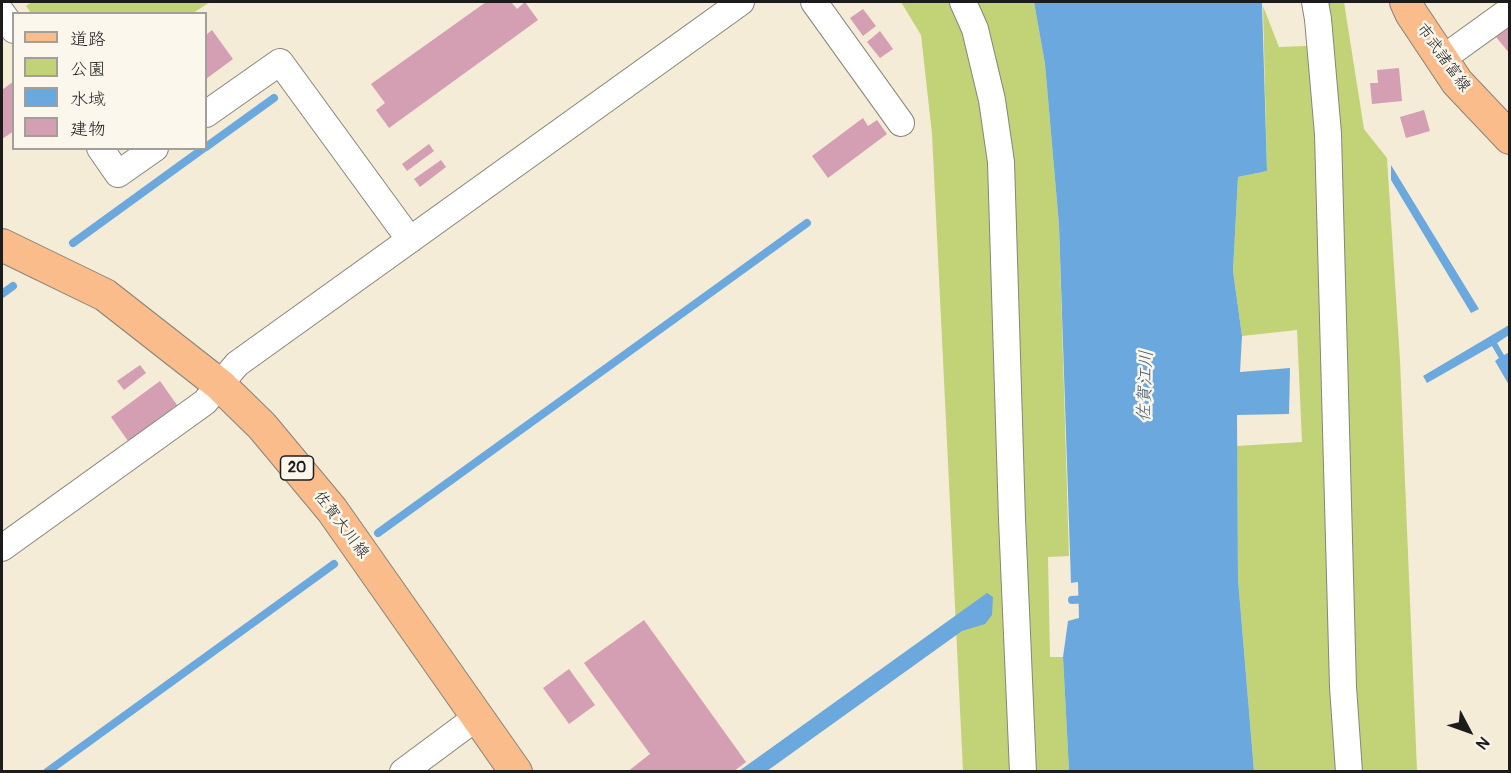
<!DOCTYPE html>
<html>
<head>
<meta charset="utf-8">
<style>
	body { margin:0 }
	#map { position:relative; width:1511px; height:773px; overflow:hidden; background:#f5ecd7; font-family:Pangolin,"Klee One",sans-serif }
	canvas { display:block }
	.frame { position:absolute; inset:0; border:3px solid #1c1c1c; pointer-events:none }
	.legend { position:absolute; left:12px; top:12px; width:195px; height:138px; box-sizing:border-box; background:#fbf7ec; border:2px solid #a29f99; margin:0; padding:8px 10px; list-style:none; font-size:18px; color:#1c1c1c }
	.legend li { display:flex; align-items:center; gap:12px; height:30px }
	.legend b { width:30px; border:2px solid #a29f99 }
	.north { position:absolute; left:1439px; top:701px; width:60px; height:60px; -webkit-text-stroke:4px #fbf7ec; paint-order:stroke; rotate:131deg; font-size:16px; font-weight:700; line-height:24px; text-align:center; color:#1c1c1c }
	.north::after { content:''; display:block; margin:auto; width:21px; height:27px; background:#1c1c1c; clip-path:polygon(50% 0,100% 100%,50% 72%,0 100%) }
</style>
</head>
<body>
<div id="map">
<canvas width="1511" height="773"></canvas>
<div class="frame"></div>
<ul class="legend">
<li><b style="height:8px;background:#f9bc8a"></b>道路</li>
<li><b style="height:16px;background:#c1d376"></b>公園</li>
<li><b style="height:16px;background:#6aa8dd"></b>水域</li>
<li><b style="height:16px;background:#d49eb3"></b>建物</li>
</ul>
<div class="north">N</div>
</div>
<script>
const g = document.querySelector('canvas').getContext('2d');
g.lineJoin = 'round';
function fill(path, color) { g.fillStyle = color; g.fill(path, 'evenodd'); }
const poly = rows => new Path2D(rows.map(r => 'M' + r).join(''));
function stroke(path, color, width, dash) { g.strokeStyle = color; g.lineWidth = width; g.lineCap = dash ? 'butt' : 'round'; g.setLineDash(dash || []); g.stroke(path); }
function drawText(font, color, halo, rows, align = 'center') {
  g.font = font + ' Pangolin,"Klee One",sans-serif'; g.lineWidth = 5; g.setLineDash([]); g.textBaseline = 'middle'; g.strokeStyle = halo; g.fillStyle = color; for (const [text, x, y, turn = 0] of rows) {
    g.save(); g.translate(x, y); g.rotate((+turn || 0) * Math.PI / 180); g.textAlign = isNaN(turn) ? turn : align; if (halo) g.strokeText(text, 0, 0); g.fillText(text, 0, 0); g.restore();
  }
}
fill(poly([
	[32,2,210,2,193,13,31,13,26,6],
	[901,2,1034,2,1045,64,1059,225,1069,556,1048,557,1050,657,1063,657,1069,771,963,771,932,134,921,35],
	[1323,2,1344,2,1364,129,1387,158,1400,360,1417,771,1254,771,1238,579,1237,446,1302,442,1297,330,1242,336,1233,271,1238,177,1267,171,1263,6,1279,47,1330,45]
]), '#c1d376');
fill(poly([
	[1034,2,1262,2,1267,171,1238,177,1233,271,1242,336,1240,372,1290,368,1289,414,1237,415,1238,579,1254,771,1069,771,1063,657,1068,621,1079,618,1078,582,1071,583,1059,225,1045,64],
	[1391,165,1479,309,1471,313,1391,180],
	[1509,325,1509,335,1497,343,1504,355,1508,353,1509,356,1509,385,1495,361,1499,358,1492,346,1427,383,1423,376],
	[987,593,993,597,992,615,985,624,962,631,767,771,739,771]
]), '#6aa8dd');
stroke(poly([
	[206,147,274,98],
	[73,243,204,148],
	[2,294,13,286],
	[378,533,807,223],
	[1072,600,1088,599],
	[47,772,334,564]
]), '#6aa8dd', 8);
fill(poly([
	[486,2,511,2,517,9,525,2,538,20,389,128,376,110,385,103,371,84],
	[863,9,876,26,863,36,850,18],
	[1510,27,1510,54,1496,37],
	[212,30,233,59,206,79,206,35],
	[880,31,893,49,880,58,867,42],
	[1399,68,1402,101,1372,104,1370,83,1378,83,1377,70],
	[14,81,14,131,2,139,2,90],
	[1424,110,1430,131,1406,138,1400,117],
	[863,118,868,126,877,120,887,134,828,178,812,156],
	[429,144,434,151,407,171,402,164],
	[441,160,446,167,420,187,414,179],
	[140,365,146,373,124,390,117,381],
	[160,381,177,405,128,441,111,417],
	[644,620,746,762,733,772,627,772,650,754,584,663],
	[569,669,595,705,569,724,543,688]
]), '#d49eb3');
const minor = poly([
	[814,2,901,123],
	[963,2,975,29,992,100,1001,162,1012,519,1023,772],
	[1315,2,1318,19,1328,134,1343,687,1349,772],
	[2,13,14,30],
	[1442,59,1510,10],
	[206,114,280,62,410,240],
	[100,148,118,174,155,148],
	[2,548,205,402,237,364,741,2],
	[403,772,477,717]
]);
const major = poly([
	[1406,2,1411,13,1457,82,1510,138],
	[2,245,105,295,220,385,262,426,332,510,516,772]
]);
stroke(minor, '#88847a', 28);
stroke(major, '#88847a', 34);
stroke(minor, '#fff', 26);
stroke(major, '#f9bc8a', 32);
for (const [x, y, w] of [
	[297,468,33]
]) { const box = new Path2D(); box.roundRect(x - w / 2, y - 12, w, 24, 4.5); g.fillStyle = '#fbf7ec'; g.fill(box); stroke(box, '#1c1c1c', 1.5); }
drawText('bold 15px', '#1c1c1c', null, [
	["20",297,468]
]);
drawText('16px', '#1c1c1c', '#fbf7ec', [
	["市武諸富線",1443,58,54],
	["佐賀大川線",341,525,53]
]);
drawText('italic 18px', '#3f5b73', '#fbf7ec', [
	["佐賀江川",1146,386,-88]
]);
</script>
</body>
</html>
